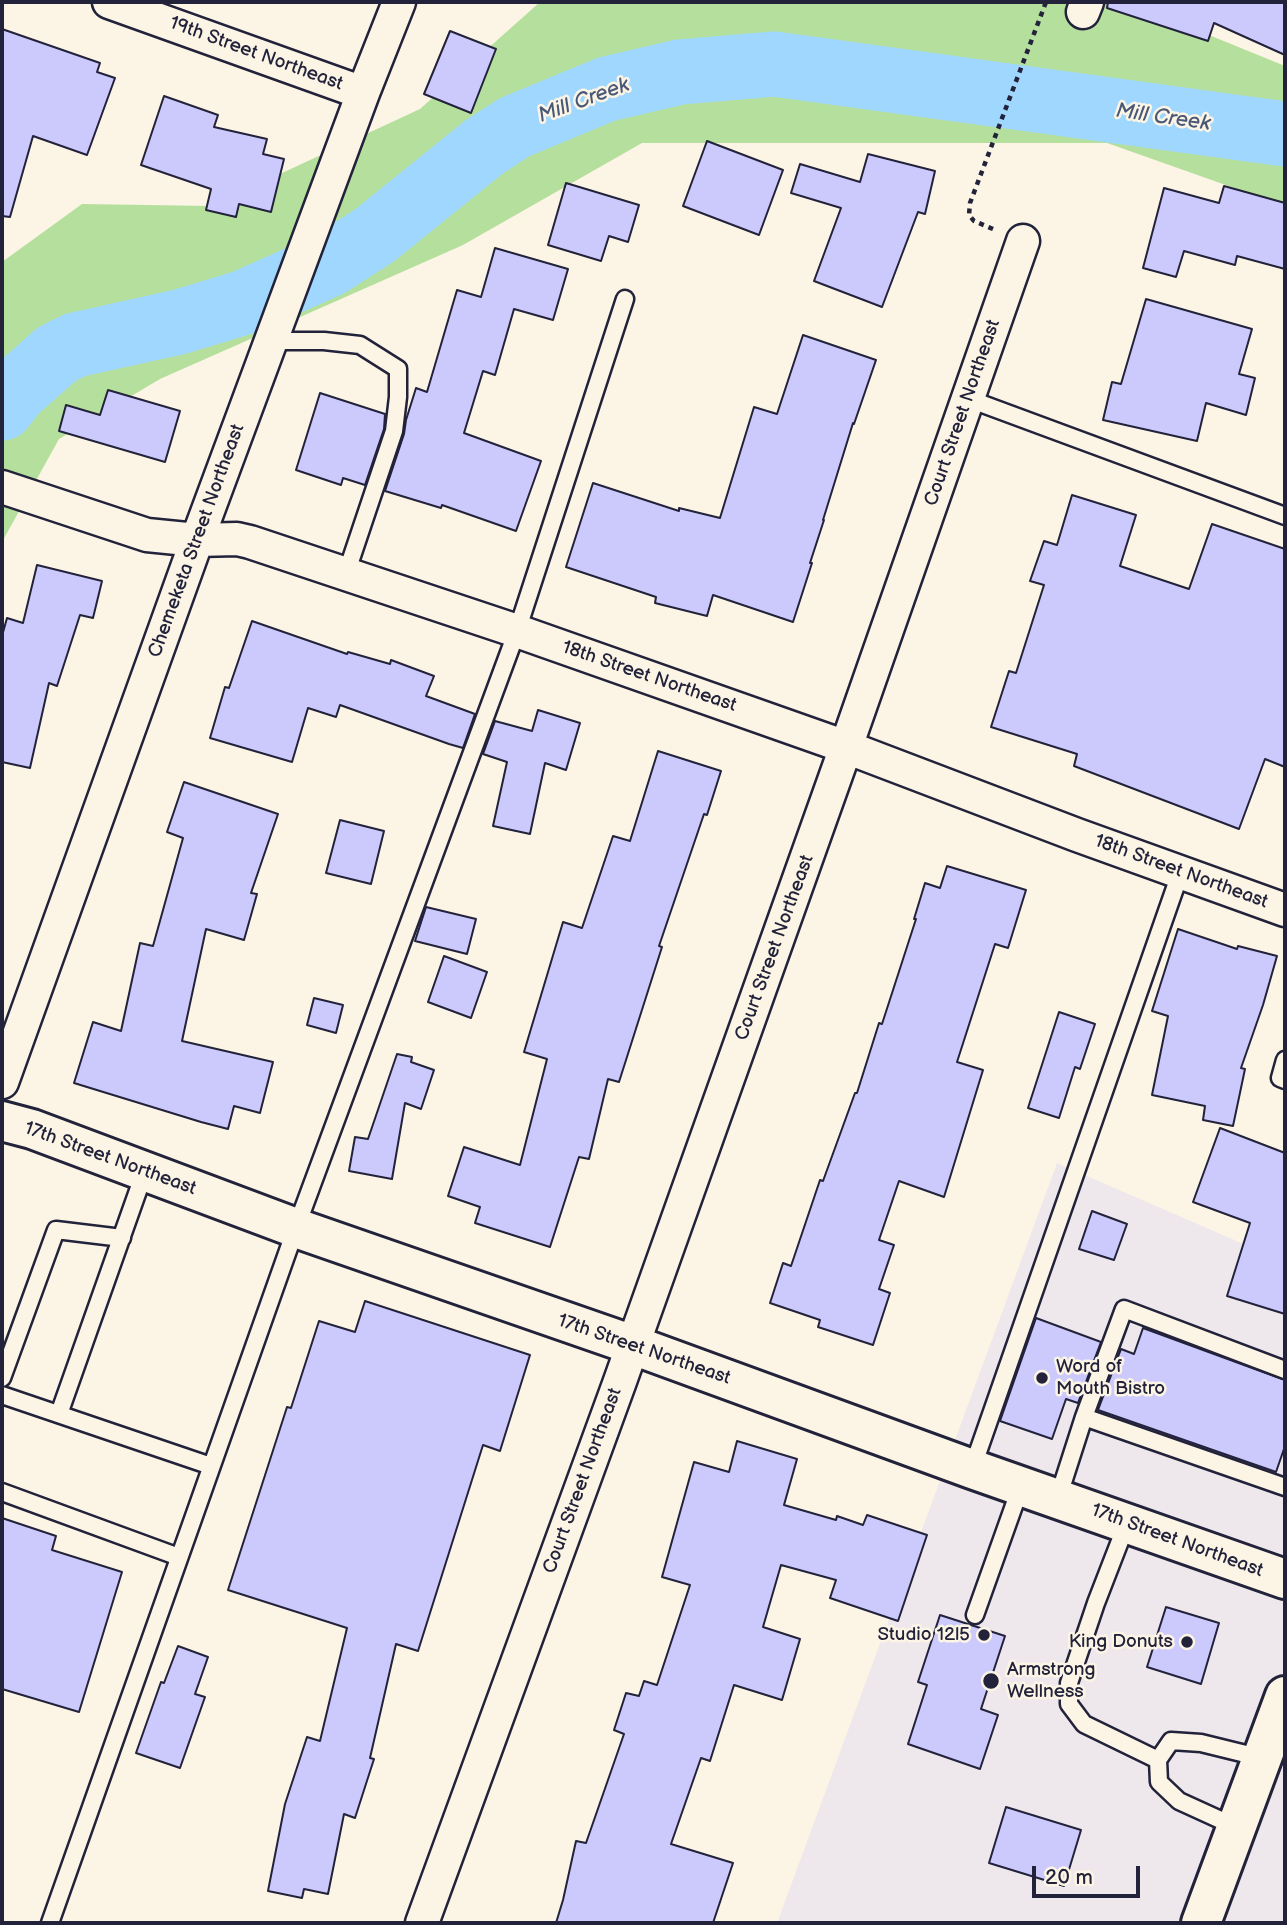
<!DOCTYPE html>
<html>
<head>
<meta charset="utf-8">
<style>
	body { margin:0 }
	#map { position:relative; width:1287px; height:1925px; overflow:hidden; background:#fcf5e5; font-family:"Balsamiq Sans",sans-serif }
	canvas { display:block }
	.frame { position:absolute; inset:0; border:4px solid #22223b; pointer-events:none }
	.scale { position:absolute; left:1032px; top:1866px; width:108px; height:32px; box-sizing:border-box; border:4px solid #22223b; border-top:0; padding-left:9px; font-size:21px; line-height:24px; white-space:nowrap; color:#22223b; -webkit-text-stroke:5px #fcf5e5; paint-order:stroke }
</style>
</head>
<body>
<div id="map">
<canvas width="1287" height="1925"></canvas>
<div class="frame"></div>
<div class="scale">20 m</div>
</div>
<script>
const g = document.querySelector('canvas').getContext('2d');
g.lineJoin = 'round';
function fill(path, color) { g.fillStyle = color; g.fill(path, 'evenodd'); }
const poly = rows => new Path2D(rows.map(r => 'M' + r).join(''));
function stroke(path, color, width, dash) { g.strokeStyle = color; g.lineWidth = width; g.lineCap = dash ? 'butt' : 'round'; g.setLineDash(dash || []); g.stroke(path); }
function drawText(font, color, halo, rows, align = 'center') {
  g.font = font + ' "Balsamiq Sans",sans-serif'; g.lineWidth = 5; g.setLineDash([]); g.textBaseline = 'middle'; g.strokeStyle = halo; g.fillStyle = color; for (const [text, x, y, turn = 0] of rows) {
    g.save(); g.translate(x, y); g.rotate((+turn || 0) * Math.PI / 180); g.textAlign = isNaN(turn) ? turn : align; if (halo) g.strokeText(text, 0, 0); g.fillText(text, 0, 0); g.restore();
  }
}
fill(poly([
	[1057,1163,1285,1262,1285,1923,777,1923]
]), '#eee8ec');
fill(poly([
	[540,2,1128,2,1285,66,1285,206,1107,143,642,143,463,245,160,379,59,439,2,542,2,262,82,204,211,206,420,109]
]), '#b5df9c');
stroke(poly([
	[2,408,15,391,57,354,75,345,179,322,245,302,330,264,375,235,484,147,515,127,607,89,680,72,774,64,1285,134]
]), '#9fd7ff', 65);
const building = poly([
	[1108,2,1285,2,1285,55,1214,23,1208,41,1107,8,1108,2],
	[2,29,100,63,97,72,115,78,87,155,33,136,10,217,2,216,2,29],
	[450,31,496,49,471,113,424,94,450,31],
	[164,96,218,115,214,127,267,139,263,154,284,159,271,212,239,204,236,217,206,210,211,189,141,165,164,96],
	[707,141,783,170,759,235,683,206,707,141],
	[868,154,935,171,925,214,918,212,882,307,814,281,841,208,791,193,800,164,860,182,868,154],
	[566,183,639,205,628,242,609,236,601,261,548,245,566,183],
	[1224,186,1285,203,1285,269,1237,256,1235,265,1184,251,1176,277,1143,268,1164,188,1219,203,1224,186],
	[495,248,568,269,553,320,514,309,495,375,483,371,464,433,541,461,516,531,442,505,441,508,385,491,404,434,406,420,416,388,427,392,457,290,481,297,495,248],
	[1146,299,1252,329,1239,374,1255,378,1246,415,1206,403,1197,441,1103,420,1112,382,1121,384,1146,299],
	[803,335,876,360,854,424,853,423,823,520,824,520,810,563,812,563,793,622,713,595,707,616,655,603,656,597,566,567,593,483,679,511,679,508,720,518,754,407,777,414,803,335],
	[108,390,180,411,165,462,59,431,66,405,100,415,108,390],
	[320,393,385,414,384,429,365,485,343,478,341,485,296,470,320,393],
	[1072,495,1136,515,1120,566,1189,589,1212,524,1285,549,1285,767,1265,759,1239,829,1074,766,1077,754,991,727,1009,671,1016,673,1044,585,1030,581,1044,541,1057,545,1072,495],
	[37,565,102,581,93,618,80,615,57,686,49,683,30,768,2,762,2,636,7,618,23,623,37,565],
	[252,621,347,654,348,652,390,664,391,660,434,676,426,696,475,714,463,748,449,744,340,705,336,717,308,708,292,762,210,738,225,687,229,688,252,621],
	[538,710,580,723,566,770,545,763,530,834,493,826,507,762,483,754,495,721,532,731,538,710],
	[658,751,721,771,707,815,704,814,659,946,662,947,619,1082,608,1079,589,1159,579,1157,550,1247,475,1223,480,1207,448,1196,464,1147,520,1165,547,1059,524,1052,563,922,582,928,613,836,630,841,658,751],
	[184,782,278,814,251,893,257,894,244,940,206,929,182,1041,273,1062,260,1113,234,1106,228,1129,201,1122,74,1083,93,1022,121,1031,140,943,153,946,183,838,167,832,184,782],
	[340,820,384,831,371,884,326,873,340,820],
	[947,866,1026,890,1008,948,995,944,957,1062,983,1070,944,1197,899,1181,879,1240,894,1245,879,1289,890,1293,873,1345,818,1327,820,1320,770,1303,783,1263,791,1266,820,1180,823,1181,855,1093,857,1093,879,1023,882,1024,916,919,914,919,925,883,940,888,947,866],
	[426,907,476,919,467,954,415,941,426,907],
	[1178,929,1237,949,1238,946,1277,956,1263,1005,1241,1068,1245,1069,1233,1126,1203,1120,1205,1106,1152,1095,1168,1016,1152,1011,1178,929],
	[444,956,487,972,471,1018,428,1002,444,956],
	[314,998,343,1005,336,1033,307,1025,314,998],
	[1059,1012,1095,1024,1080,1069,1075,1067,1059,1118,1028,1108,1059,1012],
	[397,1054,412,1057,411,1062,434,1070,421,1109,405,1103,392,1179,349,1171,355,1137,368,1139,397,1054],
	[1220,1128,1285,1153,1285,1314,1227,1296,1250,1223,1193,1202,1220,1128],
	[1092,1211,1127,1224,1114,1260,1079,1249,1092,1211],
	[365,1301,530,1355,500,1451,483,1445,418,1651,396,1644,370,1758,374,1759,355,1818,344,1814,328,1894,304,1889,302,1898,268,1891,285,1804,307,1737,320,1741,347,1628,228,1590,287,1407,291,1408,319,1321,355,1332,365,1301],
	[1036,1318,1101,1342,1078,1403,1066,1399,1052,1439,1000,1421,1036,1318],
	[1143,1328,1285,1380,1285,1446,1276,1472,1098,1410,1121,1349,1134,1354,1143,1328],
	[737,1441,797,1459,784,1505,836,1520,837,1516,863,1525,867,1515,927,1535,898,1621,830,1598,836,1580,781,1565,763,1627,800,1639,782,1700,734,1685,710,1761,701,1758,671,1844,733,1863,713,1923,556,1923,563,1900,576,1841,586,1843,624,1734,614,1730,626,1693,639,1696,644,1681,657,1685,690,1585,662,1577,694,1462,729,1472,737,1441],
	[2,1518,56,1536,52,1550,122,1572,79,1712,2,1689,2,1518],
	[1166,1607,1219,1623,1201,1684,1147,1667,1166,1607],
	[940,1615,1005,1636,981,1709,998,1715,980,1769,908,1744,927,1685,918,1682,940,1615],
	[178,1646,208,1657,195,1694,205,1697,180,1768,136,1753,161,1682,164,1683,178,1646],
	[1006,1807,1081,1830,1064,1886,989,1863,1006,1807]
]);
fill(building, '#cccafd');
stroke(building, '#22223b', 2);
const service = poly([
	[271,341,324,341,360,345,398,369,398,397,394,431,346,574],
	[969,399,1285,516],
	[1285,1060,1280,1078,1285,1080],
	[1285,1370,1124,1309,1084,1417,1285,1487],
	[2,1378,56,1230,122,1238],
	[2,1395,211,1466],
	[59,1414,145,1171],
	[972,1469,1181,871],
	[2,1492,179,1557],
	[1058,1498,1084,1417],
	[1127,1523,1096,1603,1069,1683,1069,1704,1084,1724,1158,1760],
	[975,1615,1021,1486],
	[1236,1827,1179,1801,1159,1782,1158,1760,1171,1741,1201,1743,1262,1758],
	[50,1923,296,1228,517,631,625,299]
]);
const minor = poly([
	[109,2,363,93],
	[1083,12,1087,2],
	[2,487,147,535,197,540,237,539,250,542,517,631,846,747,1077,835,1285,910],
	[2,1082,197,540,363,93,399,2],
	[422,1923,619,1384,846,747,1023,241]
]);
const secondary = poly([
	[2,1121,32,1129,296,1228,633,1345,972,1469,1285,1579],
	[1201,1923,1285,1696]
]);
stroke(service, '#22223b', 21);
stroke(minor, '#22223b', 37);
stroke(secondary, '#22223b', 44);
stroke(poly([
	[993,229,974,221,969,215,970,203,1046,2]
]), '#22223b', 4.5, [5, 5]);
stroke(service, '#fcf5e5', 16);
stroke(minor, '#fcf5e5', 32);
stroke(secondary, '#fcf5e5', 38);
for (const [x, y, r, color] of [
	[1042,1378,7,"#22223b"],
	[984,1635,7,"#22223b"],
	[1187,1642,7,"#22223b"],
	[991,1681,9,"#22223b"]
]) { const dot = new Path2D(); dot.arc(x, y, r, 0, 2 * Math.PI); g.fillStyle = color; g.fill(dot); stroke(dot, '#fcf5e5', 2.5); }
drawText('19px', '#22223b', '#fcf5e5', [
	["19th Street Northeast",256,54,20],
	["Court Street Northeast",963,413,-71],
	["Chemeketa Street Northeast",197,541,-70],
	["18th Street Northeast",649,677,19],
	["18th Street Northeast",1181,872,20],
	["Court Street Northeast",775,948,-70],
	["17th Street Northeast",110,1159,20],
	["17th Street Northeast",644,1350,19],
	["Court Street Northeast",583,1481,-70],
	["17th Street Northeast",1177,1541,20]
]);
drawText('19px', '#22223b', '#fcf5e5', [
	["Word of",1056,1367],
	["Mouth Bistro",1056,1389],
	["Studio 12|5",970,1635,"right"],
	["King Donuts",1173,1642,"right"],
	["Armstrong",1007,1670],
	["Wellness",1007,1692]
], 'left');
drawText('italic 21px', '#485876', '#fcf5e5', [
	["Mill Creek",584,101,-20],
	["Mill Creek",1163,118,8]
]);
</script>
</body>
</html>
